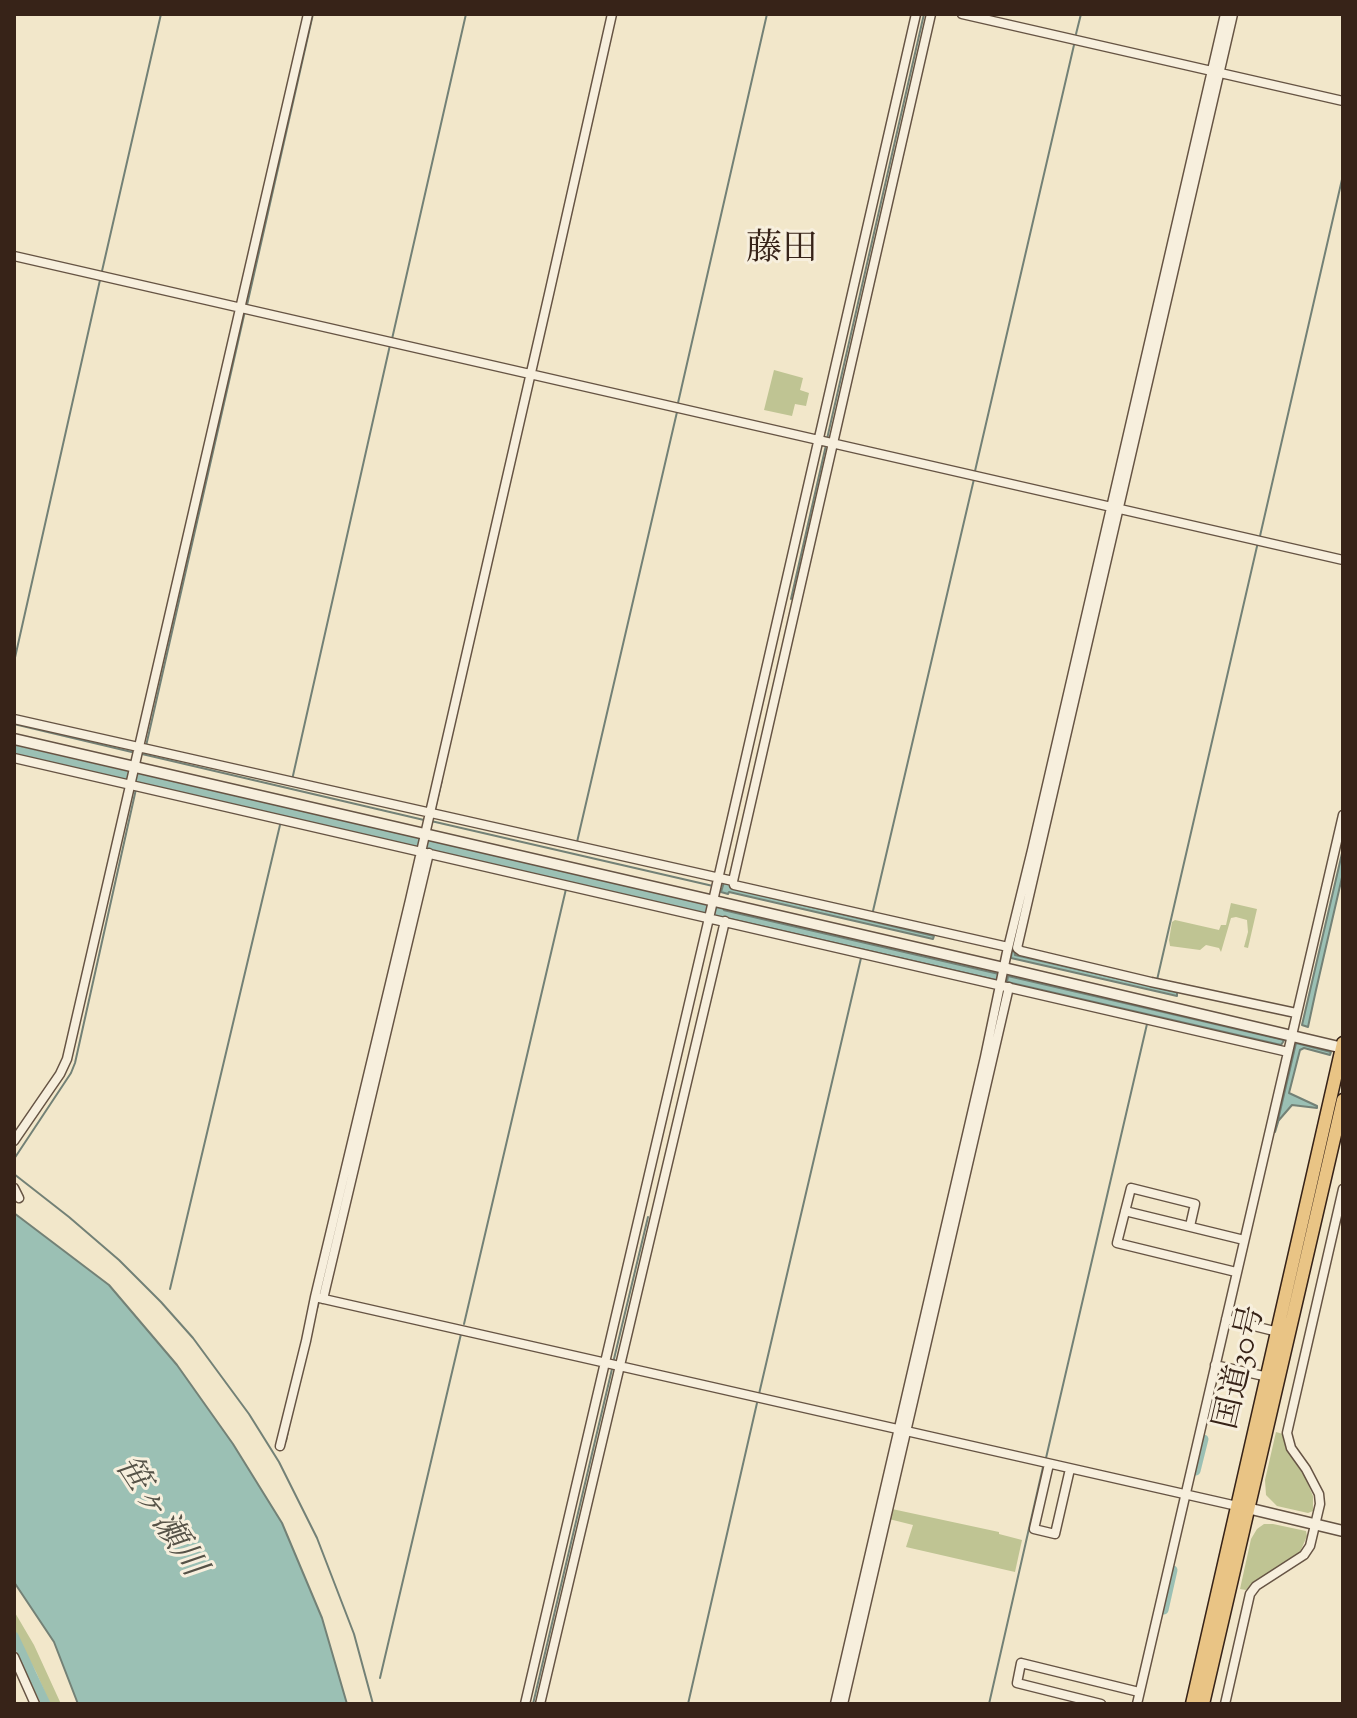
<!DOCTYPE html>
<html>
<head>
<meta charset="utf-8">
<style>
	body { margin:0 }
	#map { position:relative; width:1357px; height:1718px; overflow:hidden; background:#f2e7ca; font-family:"Sorts Mill Goudy",serif }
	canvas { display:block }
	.frame { position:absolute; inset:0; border:16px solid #372318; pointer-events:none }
</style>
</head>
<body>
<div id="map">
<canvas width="1357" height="1718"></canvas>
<div class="frame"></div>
</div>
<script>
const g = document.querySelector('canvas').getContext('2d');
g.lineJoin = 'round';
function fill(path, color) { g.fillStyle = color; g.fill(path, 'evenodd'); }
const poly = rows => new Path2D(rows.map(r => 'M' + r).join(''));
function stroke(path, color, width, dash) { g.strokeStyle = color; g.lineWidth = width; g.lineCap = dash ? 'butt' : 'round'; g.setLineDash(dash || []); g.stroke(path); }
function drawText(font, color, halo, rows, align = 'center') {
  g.font = font + ' "Sorts Mill Goudy","Noto Serif JP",serif'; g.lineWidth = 6; g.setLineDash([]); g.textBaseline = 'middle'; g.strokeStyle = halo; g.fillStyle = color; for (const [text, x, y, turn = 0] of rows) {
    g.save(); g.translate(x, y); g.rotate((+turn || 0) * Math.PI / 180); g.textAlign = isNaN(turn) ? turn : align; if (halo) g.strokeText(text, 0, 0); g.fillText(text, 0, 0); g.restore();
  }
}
fill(poly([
	[774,370,803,378,800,390,809,393,806,406,795,404,792,416,764,410],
	[1231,903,1257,909,1248,948,1244,947,1248,932,1247,920,1236,917,1231,918,1221,952,1219,948,1206,945,1200,950,1170,946,1169,940,1172,922,1175,920,1219,930,1221,925,1226,925],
	[1276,1432,1283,1434,1286,1449,1305,1477,1313,1496,1313,1511,1308,1513,1277,1506,1266,1495,1265,1480],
	[892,1509,999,1532,999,1534,1022,1540,1015,1572,906,1547,913,1525,889,1519],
	[1264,1524,1273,1524,1306,1531,1307,1536,1300,1552,1294,1556,1250,1586,1246,1590,1240,1589,1251,1539,1257,1529],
	[14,1611,34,1645,61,1704,50,1704,36,1672,14,1631]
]), '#bfc493');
const water = poly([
	[1343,849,1343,873,1316,990,1308,1027,1302,1025,1343,849],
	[724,882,729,883,731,888,934,936,933,939,729,892,728,894,721,892,724,882],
	[719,909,999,974,999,978,996,980,717,916,719,909],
	[1012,949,1014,949,1015,955,1177,992,1177,996,1011,958,1012,949],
	[1008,976,1284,1040,1283,1042,1281,1045,1007,982,1008,976],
	[1296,1043,1331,1052,1330,1055,1304,1048,1300,1050,1289,1093,1317,1106,1317,1108,1292,1105,1279,1120,1278,1120,1296,1043],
	[14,1213,109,1285,177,1365,233,1444,282,1523,322,1618,347,1704,78,1704,54,1642,14,1582,14,1213]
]);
fill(water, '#9bc0b4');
stroke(water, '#738176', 2);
stroke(poly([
	[1076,34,1081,14],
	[102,271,161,14],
	[247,305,313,14],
	[392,339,466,14],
	[678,403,767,14],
	[827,439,924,14],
	[975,471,1074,45],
	[1260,536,1343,175],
	[791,599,826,445],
	[14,662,100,280],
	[14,724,136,753],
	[146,746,245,311],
	[142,754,424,820],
	[292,780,390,345],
	[138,782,139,778],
	[435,809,442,780],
	[282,815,283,811],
	[431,821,713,886],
	[577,842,677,412],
	[568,881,568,878],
	[873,911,974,479],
	[1157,980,1258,542],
	[1006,982,1006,978],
	[995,1029,1003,992],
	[1275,1132,1279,1119],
	[14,1159,71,1073,75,1063,136,789],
	[14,1174,69,1217,119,1260,161,1302,193,1338,249,1414,279,1462,317,1538,354,1634,373,1704],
	[170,1289,280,825],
	[315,1315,319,1302],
	[464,1324,566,889],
	[613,1363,648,1217],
	[759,1394,861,958],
	[286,1441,289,1426],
	[1046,1458,1147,1024],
	[380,1678,461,1334],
	[533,1704,612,1369],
	[688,1704,757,1403],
	[989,1704,1043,1467]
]), '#738176', 2);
stroke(poly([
	[14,750,719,912],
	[1196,1471,1204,1439],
	[1164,1610,1173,1570],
	[14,1636,46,1704]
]), '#9bc0b4', 9);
const minor = poly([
	[931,14,733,881,734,885,1008,947],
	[962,14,1343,101],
	[1233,14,1017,948,1021,951,1151,982,1296,1013],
	[14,256,1343,560],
	[14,719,733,881],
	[14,758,1288,1052],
	[14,1141,60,1074,67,1059,308,14],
	[14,1188,19,1198],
	[1125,1211,1244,1240],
	[1190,1226,1195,1204,1131,1188,1117,1243,1236,1272],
	[315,1297,1237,1506],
	[323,1299,429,853],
	[1226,1319,1278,1332],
	[1215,1365,1268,1377],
	[280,1446,306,1341,315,1297,410,900,549,294,612,14],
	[1049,1464,1034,1529,1055,1534,1070,1469],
	[14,1657,35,1704],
	[525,1704,713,901,916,14],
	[540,1704,725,921],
	[835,1704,985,1057,1007,952,1032,850,1225,14],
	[843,1704,1009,987],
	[1101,1704,1017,1683,1021,1663,1139,1692],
	[1137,1704,1343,815],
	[1225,1704,1250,1594,1256,1586,1304,1555,1310,1546,1320,1504,1319,1494,1306,1469,1291,1448,1287,1433,1343,1189]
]);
const tertiary = poly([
	[14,739,1004,968,1343,1048],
	[1243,1507,1343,1531]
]);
const trunk = poly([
	[1192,1704,1343,1043],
	[1203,1704,1343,1100]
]);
stroke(minor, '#665444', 11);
stroke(tertiary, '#665444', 13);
stroke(trunk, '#372318', 15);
stroke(minor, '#f7efdd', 8);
stroke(tertiary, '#f7efdd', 10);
stroke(trunk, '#e9c485', 12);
drawText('32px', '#372318', '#f7efdd', [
	["国道30号",1243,1368,-77]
]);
drawText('italic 34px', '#555247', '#f7efdd', [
	["笹ヶ瀬川",157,1518,57]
]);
drawText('36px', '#372318', '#f7efdd', [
	["藤田",782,253]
]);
</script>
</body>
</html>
